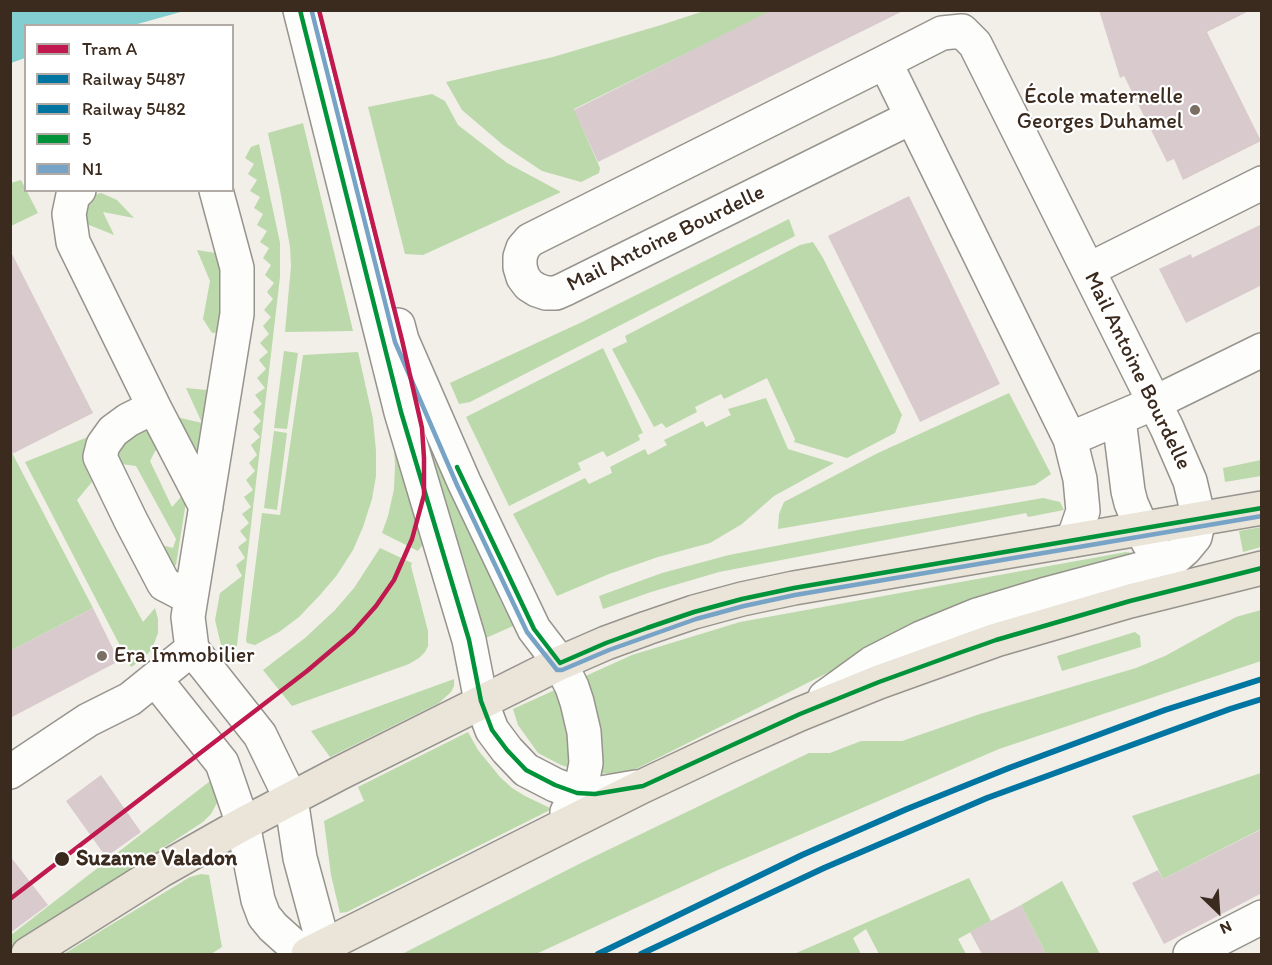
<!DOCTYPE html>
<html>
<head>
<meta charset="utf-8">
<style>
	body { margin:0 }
	#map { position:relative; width:1272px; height:965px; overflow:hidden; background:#f1efe7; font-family:Itim,sans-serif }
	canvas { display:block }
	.frame { position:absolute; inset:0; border:12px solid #3b2a1e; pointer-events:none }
	.legend { position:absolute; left:24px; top:24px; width:210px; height:168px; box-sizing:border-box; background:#fff; border:2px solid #b1aaa5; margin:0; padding:8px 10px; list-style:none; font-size:18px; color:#3b2a1e }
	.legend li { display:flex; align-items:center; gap:12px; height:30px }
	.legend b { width:30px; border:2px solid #b1aaa5 }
	.north { position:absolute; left:1188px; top:881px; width:60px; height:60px; -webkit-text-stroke:4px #fff; paint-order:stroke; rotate:155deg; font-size:16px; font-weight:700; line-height:24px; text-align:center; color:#3b2a1e }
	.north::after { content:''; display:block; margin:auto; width:21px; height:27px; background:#3b2a1e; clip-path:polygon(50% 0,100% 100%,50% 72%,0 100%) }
</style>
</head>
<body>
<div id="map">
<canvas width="1272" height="965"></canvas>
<div class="frame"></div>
<ul class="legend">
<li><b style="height:8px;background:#bf1950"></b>Tram A</li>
<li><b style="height:8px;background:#0075a1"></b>Railway 5487</li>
<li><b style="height:8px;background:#0075a1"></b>Railway 5482</li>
<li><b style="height:8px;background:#00933a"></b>5</li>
<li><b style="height:8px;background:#76a3c6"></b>N1</li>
</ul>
<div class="north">N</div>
</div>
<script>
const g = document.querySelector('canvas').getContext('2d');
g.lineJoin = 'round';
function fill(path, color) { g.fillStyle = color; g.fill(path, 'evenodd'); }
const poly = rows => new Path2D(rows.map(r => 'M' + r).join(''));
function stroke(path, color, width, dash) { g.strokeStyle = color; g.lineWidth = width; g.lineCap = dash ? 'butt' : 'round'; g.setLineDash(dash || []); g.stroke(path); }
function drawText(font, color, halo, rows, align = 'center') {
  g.font = font + ' Itim,sans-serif'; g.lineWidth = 4.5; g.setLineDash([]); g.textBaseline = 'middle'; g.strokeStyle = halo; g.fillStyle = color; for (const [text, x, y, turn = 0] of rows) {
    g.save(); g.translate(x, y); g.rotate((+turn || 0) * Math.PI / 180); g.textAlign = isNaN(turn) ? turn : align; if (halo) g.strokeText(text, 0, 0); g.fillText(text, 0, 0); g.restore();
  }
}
fill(poly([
	[704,11,772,11,574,109,600,168,599,173,581,182,542,171,503,145,462,110,446,82,553,57,661,25],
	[432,94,445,101,458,125,507,163,561,192,423,255,405,254,368,107],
	[303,123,353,331,285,332,291,266,290,247,280,190,268,133],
	[259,144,280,243,280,277,237,645,235,649,226,656,221,645,215,620,220,593,242,576,236,565,245,558,238,547,247,540,240,531,249,523,242,514,251,507,244,497,253,490,246,480,255,471,249,463,257,455,251,445,260,437,253,429,261,421,253,412,262,404,255,395,265,388,257,378,266,369,259,360,268,352,260,343,269,334,263,326,271,317,264,310,273,299,267,292,274,283,265,275,271,265,263,258,269,248,260,242,267,231,257,225,263,214,254,208,260,197,250,191,257,180,248,174,254,164,245,158,251,147],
	[21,180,38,213,11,226,11,183],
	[101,193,117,200,134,218,103,212,114,235,72,218,84,198],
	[789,219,795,236,470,402,459,404,450,383,582,322],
	[813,242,823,258,902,415,895,433,847,458,794,442,795,439,767,378,724,399,721,394,695,407,697,412,666,428,662,423,654,427,612,349,627,342,625,336,800,245],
	[197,250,222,254,228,332,212,333,203,319,210,281],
	[603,348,643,433,638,435,640,440,607,457,603,451,578,463,581,470,509,506,466,417],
	[284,351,298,353,287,429,274,428],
	[358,352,373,419,376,451,376,476,372,499,363,527,353,550,337,575,320,595,299,617,279,632,255,645,247,643,246,640,262,513,280,515,303,355],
	[186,388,217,391,201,453,195,454,172,416,202,423],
	[1009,393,1051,474,1035,485,778,529,779,514,784,502,878,453],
	[766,398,788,449,834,463,774,496,742,524,710,543,658,557,609,574,557,596,513,514,585,478,589,484,612,473,610,467,645,449,648,455,667,445,664,440,703,421,706,427,731,415,728,409],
	[432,430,447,460,500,600,513,626,486,638,434,472],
	[138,431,146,431,161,440,150,461,172,507,188,489,176,565,169,569,154,543,173,548,176,539,136,466,114,463,116,447],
	[274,431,287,433,277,510,264,508],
	[393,431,423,544,418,551,382,533,388,516,394,489,395,465],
	[88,437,85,449,84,460,86,469,92,482,77,500,143,622,155,608,158,619,158,633,152,649,142,660,131,667,25,462],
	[10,449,93,608,10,651],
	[1261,460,1261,476,1225,482,1223,468],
	[1043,498,1060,502,1064,510,1028,517,1026,513,719,572,651,592,603,609,599,596,662,573,729,555,858,530],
	[1261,527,1261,547,1243,552,1239,531],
	[380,548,412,563,411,566,428,631,428,646,425,652,419,658,409,664,292,706,263,670,305,638,335,610,354,588],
	[1126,552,1132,553,1131,559,905,634,626,774,585,773,561,765,538,753,518,725,513,709,632,655,740,622],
	[1261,610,1261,661,999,749,718,870,536,954,402,954,583,862,809,753,830,753,861,741,902,741,980,714,1136,668,1165,656,1236,617],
	[1135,632,1140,636,1141,647,1062,671,1057,656],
	[454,679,454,686,451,692,439,703,330,757,311,731],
	[468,732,478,750,500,777,512,788,525,796,552,809,347,912,340,913,331,875,324,821,364,801,358,787],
	[1261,773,1261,829,1163,879,1132,816],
	[214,778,219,799,211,814,203,822,11,947,11,935],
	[201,874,209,875,222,947,211,954,64,954,104,929,190,877],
	[969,878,991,921,958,939,966,954,879,954,866,929,853,938,861,954,794,954],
	[1062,881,1100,954,1046,954,1021,905]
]), '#bbd9ab');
fill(poly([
	[11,10,184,10,184,11,134,25,26,26,25,58,11,63]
]), '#82ced1');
fill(poly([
	[772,10,905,10,598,162,574,110],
	[1099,10,1251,10,1207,32,1261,141,1183,180,1174,159,1167,162,1124,76,1120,78],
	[909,196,1000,384,920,422,828,236],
	[1262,224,1262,285,1186,323,1159,269,1191,254,1192,258],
	[10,250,93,413,10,455],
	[93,608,119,661,10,718,10,651],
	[101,775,141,832,106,857,66,801],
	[1262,829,1262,893,1164,944,1132,883,1158,870,1163,879],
	[10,856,48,905,10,933],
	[1021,905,1046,954,982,954,970,932]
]), '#d9cace');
const minor = poly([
	[300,10,401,412,469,640,481,701,492,730,507,750,526,770,555,785,577,793,595,794,636,787],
	[885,62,530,240,523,248,520,257,520,267,523,277,529,285,537,290,546,293,556,293,565,289,912,117],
	[79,190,73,195,69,214,73,242,154,407,206,507],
	[1088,270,1262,183],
	[398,325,402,340,464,482,534,629,560,663,572,687,577,702,584,732,586,763,582,783,567,812],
	[154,407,128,420,113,431,103,445,100,457,131,521,164,584,191,598,188,617,192,649,260,735,291,799,300,858,324,947],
	[1119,419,1128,491,1131,503,1148,542,1156,551],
	[1070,439,1154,403,1262,350],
	[191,598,237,314,237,268,216,190],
	[155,679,222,763,243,824,258,900,264,916,273,927,303,954],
	[825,697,872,663,921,638,977,615,1043,595,1163,563,1176,557,1185,549,1195,537,1199,519,1190,481,1167,428,975,44,962,31,942,33,885,62,1070,439,1080,479,1083,511,1073,540],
	[10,772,88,720,130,699,192,649],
	[1190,954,1262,917]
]);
const major = poly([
	[28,954,160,871,243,824,340,773,560,663,606,643,647,628,694,612,742,599,794,588,1262,508],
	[308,954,643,786,726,747,800,714,879,682,996,640,1130,601,1262,568]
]);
stroke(minor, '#97948e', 36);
stroke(major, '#97948e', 36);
stroke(minor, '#fdfdfb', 33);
stroke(major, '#eae4d9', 33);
stroke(poly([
	[300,10,401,412,469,640,481,701,492,730,507,750,526,770,555,785,577,793,595,794,643,786,800,714,879,682,959,653,996,640,1130,601,1262,568],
	[457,467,534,629,560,663,606,643,647,628,694,612,742,599,794,588,1262,508]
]), '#00933a', 4.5);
stroke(poly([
	[312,12,395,342,457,485,527,632,557,670,562,670,609,650,696,619,744,606,795,595,1262,516]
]), '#76a3c6', 4.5);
stroke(poly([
	[598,954,802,855,907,809,1009,768,1165,710,1262,679]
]), '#0075a1', 6);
stroke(poly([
	[641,954,824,868,987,798,1230,709,1262,699]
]), '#0075a1', 6);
stroke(poly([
	[10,899,307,671,353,632,376,606,394,580,412,539,424,495,424,458,422,428,402,340,319,10]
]), '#bf1950', 4.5);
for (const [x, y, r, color] of [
	[1195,110,6,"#7b6f64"],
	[102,656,6,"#7b6f64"],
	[62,859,8,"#3b2a1e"]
]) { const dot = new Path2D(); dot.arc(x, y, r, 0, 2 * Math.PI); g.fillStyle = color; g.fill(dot); stroke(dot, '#fff', 2); }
drawText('22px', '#3b2a1e', '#fff', [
	["École maternelle",1183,97],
	["Georges Duhamel",1183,122],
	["Era Immobilier",114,656,"left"]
], 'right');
drawText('22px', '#3b2a1e', '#fff', [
	["Mail Antoine Bourdelle",666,239,-26],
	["Mail Antoine Bourdelle",1137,371,64]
]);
drawText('bold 22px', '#3b2a1e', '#fff', [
	["Suzanne Valadon",76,859]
], 'left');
</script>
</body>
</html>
